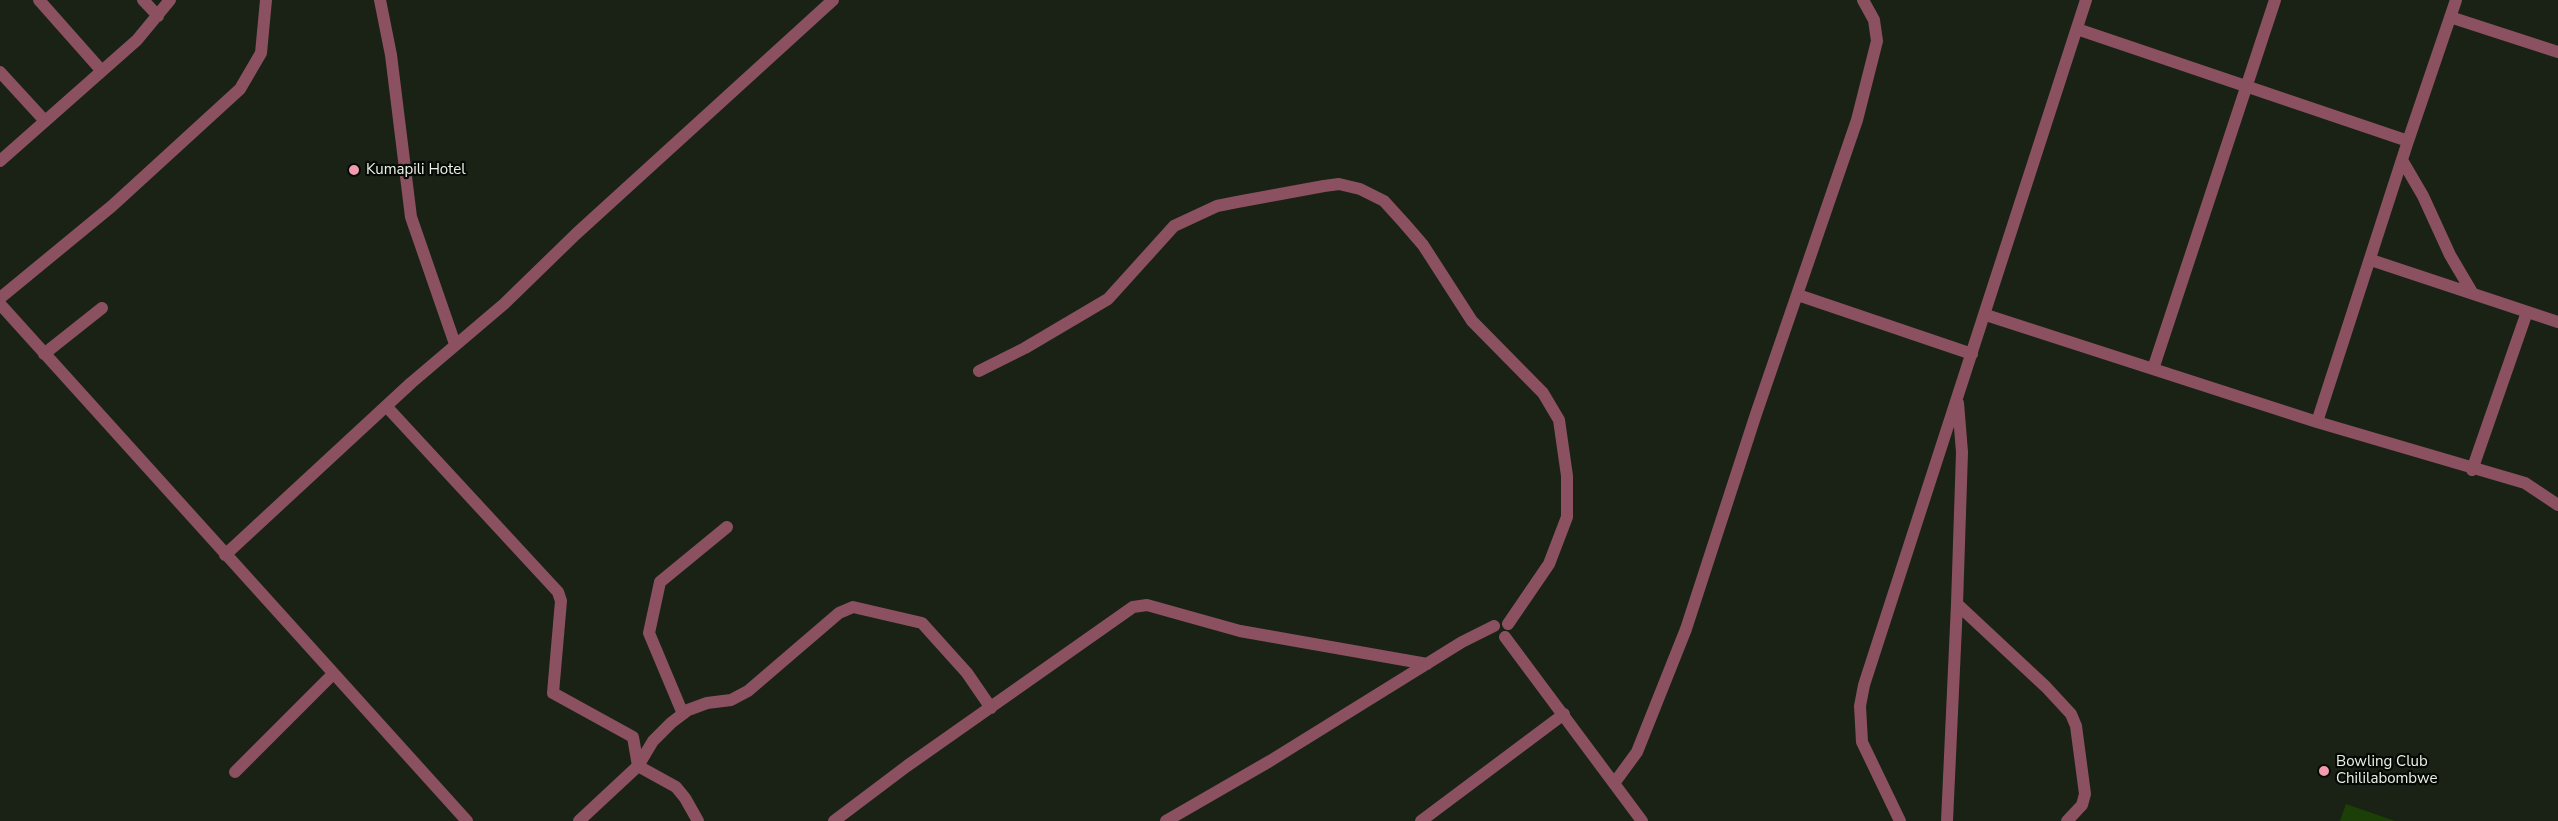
<!DOCTYPE html>
<html>
<head>
<meta charset="utf-8">
<style>
	body { margin:0 }
	canvas { display:block; background:#192215 }
</style>
</head>
<body>
<canvas width="2558" height="821"></canvas>
<script>
const g = document.querySelector('canvas').getContext('2d');
g.lineJoin = 'round';
function fill(path, color) { g.fillStyle = color; g.fill(path, 'evenodd'); }
const poly = rows => new Path2D(rows.map(r => 'M' + r).join(''));
function stroke(path, color, width, dash) { g.strokeStyle = color; g.lineWidth = width; g.lineCap = dash ? 'butt' : 'round'; g.setLineDash(dash || []); g.stroke(path); }
function drawText(font, color, halo, rows, align = 'center') {
  g.font = font + ' "Nunito Sans",sans-serif'; g.lineWidth = 4.5; g.setLineDash([]); g.textBaseline = 'middle'; g.strokeStyle = halo; g.fillStyle = color; for (const [text, x, y, turn = 0] of rows) {
    g.save(); g.translate(x, y); g.rotate((+turn || 0) * Math.PI / 180); g.textAlign = isNaN(turn) ? turn : align; if (halo) g.strokeText(text, 0, 0); g.fillText(text, 0, 0); g.restore();
  }
}
fill(poly([
	[2346,804,2395,821,2340,821]
]), '#1b3f06');
stroke(poly([
	[39,0,101,70],
	[143,0,158,16],
	[380,0,391,55,411,217,455,344],
	[2450,17,2558,52],
	[2077,29,2408,141,2317,422],
	[0,72,45,121],
	[2408,141,2456,0],
	[2402,160,2423,196,2450,255,2473,294],
	[0,161,137,40,170,0],
	[2371,260,2558,322],
	[1798,295,1972,354],
	[0,298,112,206,240,89,261,53,266,0],
	[0,304,467,821],
	[1986,315,2317,422,2525,483,2558,505],
	[44,354,102,308],
	[2153,369,2275,0],
	[979,371,1025,348,1108,299,1174,226,1217,206,1237,202,1324,186,1339,184,1360,189,1384,201,1404,223,1423,245,1472,321,1543,393,1559,420,1567,476,1567,517,1549,564,1508,624],
	[1958,403,1962,452,1957,604,2046,687,2071,714,2076,726,2085,794,2082,805,2067,821],
	[386,406,558,592,561,601,553,693,633,737,638,766],
	[2472,470,2527,312],
	[225,555,411,383,504,304,576,234,833,0],
	[1505,637,1642,821],
	[683,714,649,633,660,582,727,527],
	[638,766,676,787,685,798,698,821],
	[235,772,333,674],
	[1615,782,1637,752,1686,629,1756,414,1857,120,1877,41,1874,20,1863,0],
	[579,821,638,766,653,741,671,723,688,710,707,703,731,700,748,691,839,613,853,607,922,623,967,673,991,708],
	[834,821,907,766,1133,607,1147,605,1240,631,1427,664],
	[1166,821,1270,761,1462,642,1494,626],
	[1421,821,1564,714],
	[1900,821,1862,742,1860,706,1864,685,2086,0],
	[1947,821,1957,604]
]), '#8b5160', 12);
for (const [x, y, r, color] of [
	[354,170,6,"#f29aaf"],
	[2324,771,6,"#f29aaf"]
]) { const dot = new Path2D(); dot.arc(x, y, r, 0, 2 * Math.PI); g.fillStyle = color; g.fill(dot); stroke(dot, '#060a05', 2); }
drawText('15px', '#ecf2e9', '#060a05', [
	["Kumapili Hotel",366,170],
	["Bowling Club",2336,762],
	["Chililabombwe",2336,779]
], 'left');
</script>
</body>
</html>
